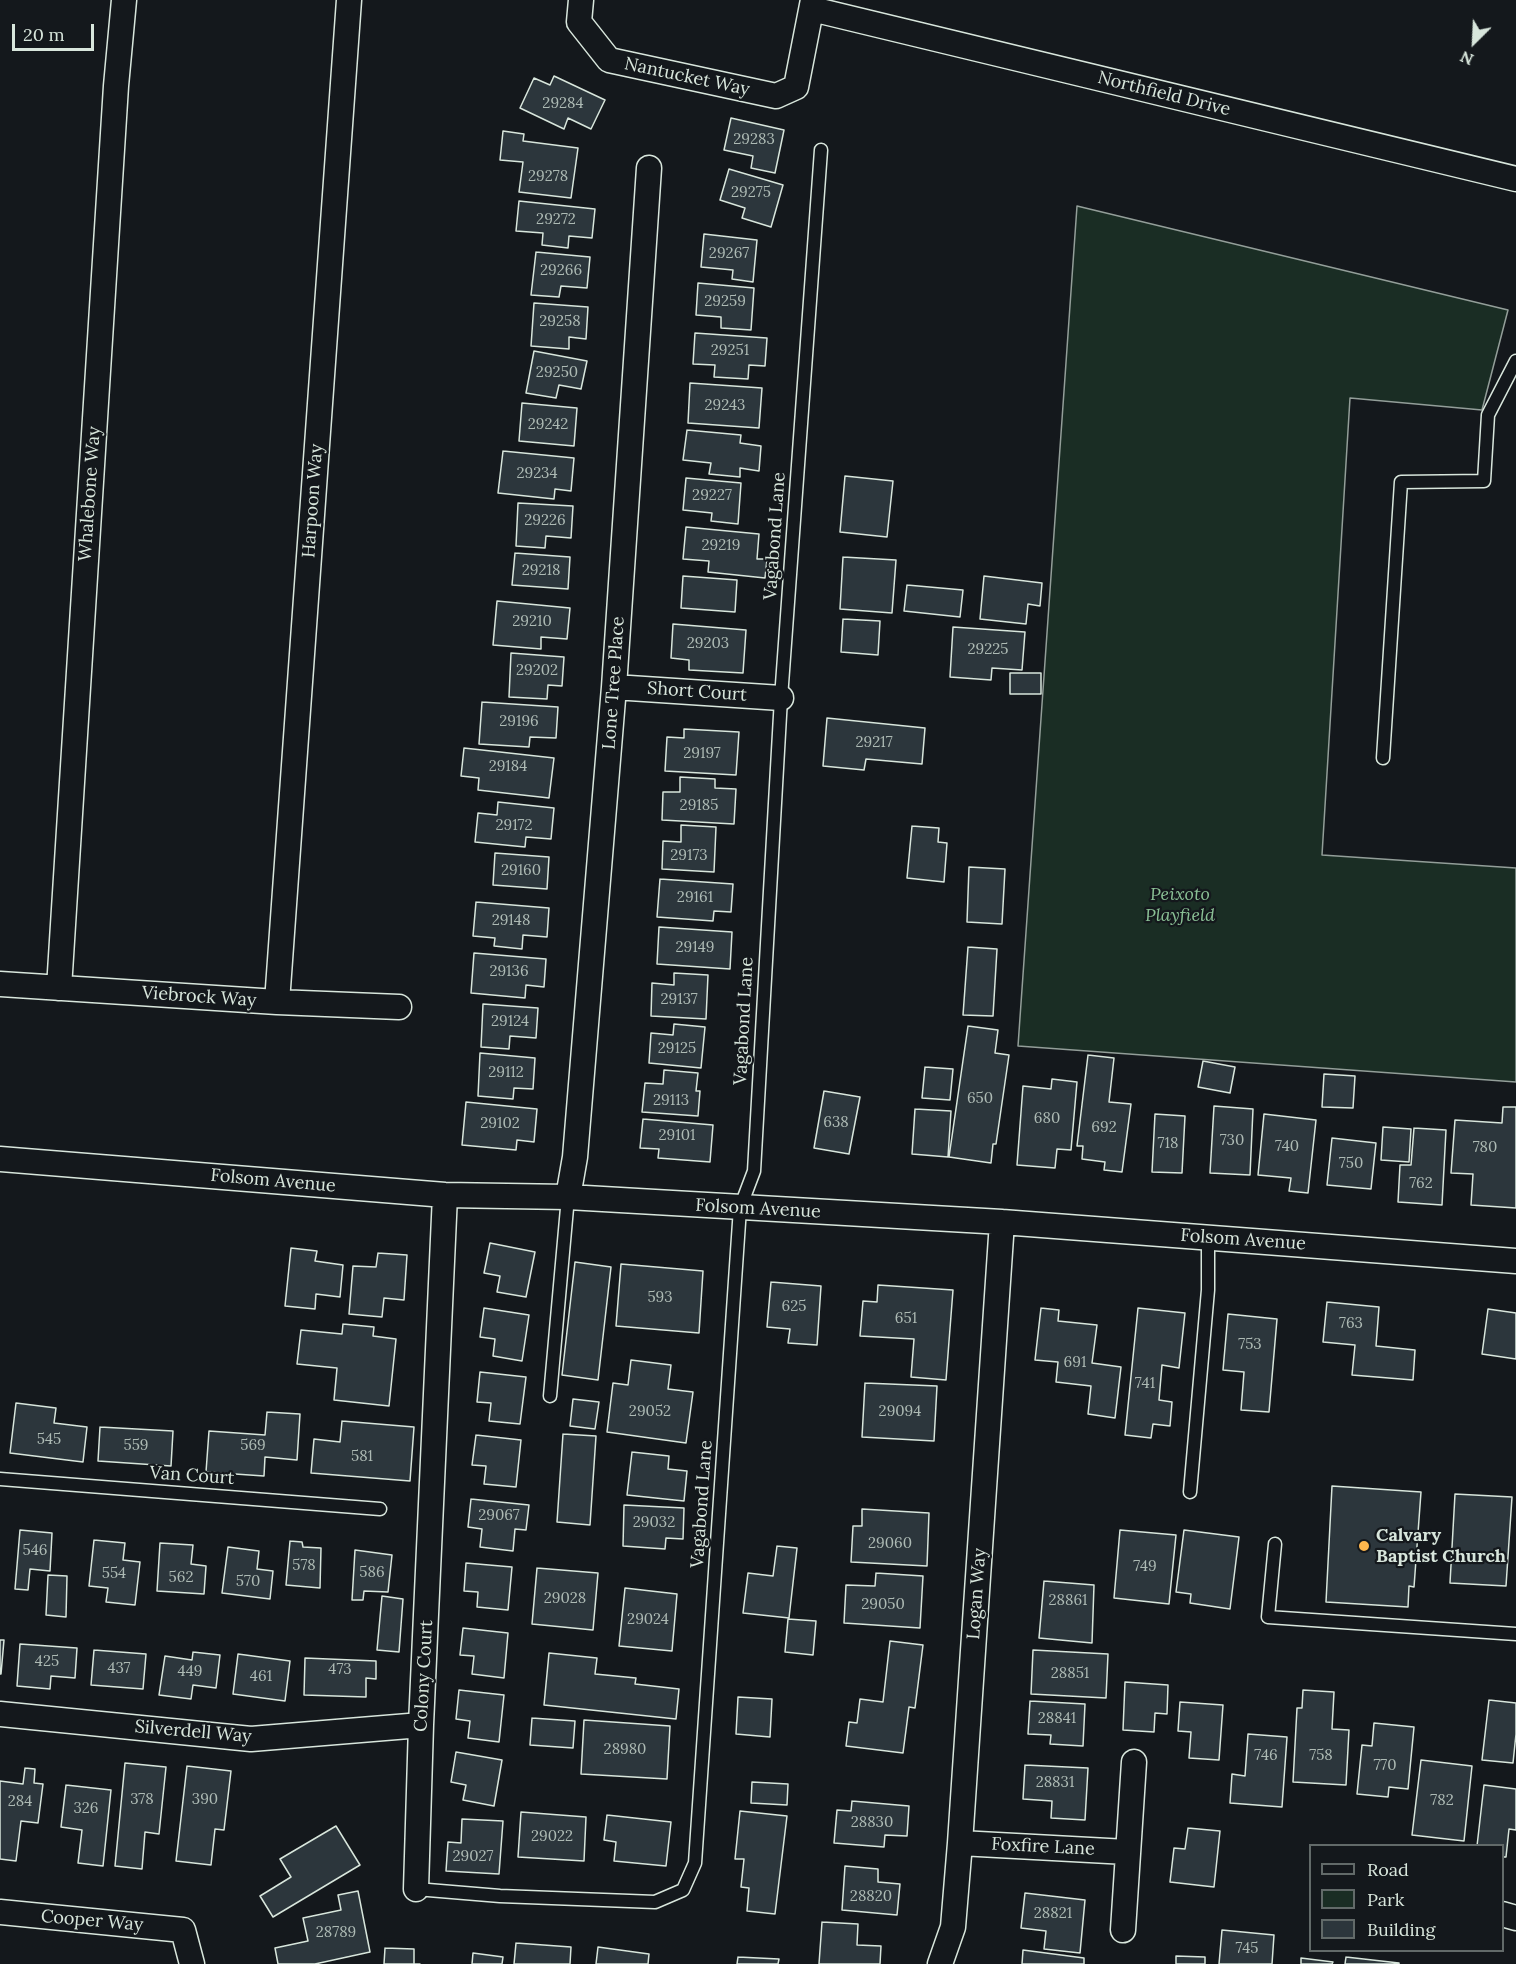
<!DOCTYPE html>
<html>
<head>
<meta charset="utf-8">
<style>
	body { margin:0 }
	#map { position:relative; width:1516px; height:1964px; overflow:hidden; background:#14181c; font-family:Lora,serif }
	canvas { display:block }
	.legend { position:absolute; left:1309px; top:1844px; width:195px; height:108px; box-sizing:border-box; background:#14181c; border:2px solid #626a69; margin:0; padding:8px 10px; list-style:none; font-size:18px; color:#d8e6dc }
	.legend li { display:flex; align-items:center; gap:12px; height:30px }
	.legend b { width:30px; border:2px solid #626a69 }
	.north { position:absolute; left:1444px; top:12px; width:60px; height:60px; -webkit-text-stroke:4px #14181c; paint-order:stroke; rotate:204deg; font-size:16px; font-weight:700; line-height:24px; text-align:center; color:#d8e6dc }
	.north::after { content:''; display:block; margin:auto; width:21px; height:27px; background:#d8e6dc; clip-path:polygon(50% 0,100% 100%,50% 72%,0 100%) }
	.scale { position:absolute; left:12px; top:24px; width:82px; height:27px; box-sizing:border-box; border:3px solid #d8e6dc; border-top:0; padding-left:8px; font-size:18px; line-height:21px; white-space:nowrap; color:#d8e6dc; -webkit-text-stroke:4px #14181c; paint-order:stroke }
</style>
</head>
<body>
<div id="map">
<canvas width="1516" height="1964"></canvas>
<ul class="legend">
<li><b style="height:8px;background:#14181c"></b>Road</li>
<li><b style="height:16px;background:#1a2d24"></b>Park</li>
<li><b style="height:16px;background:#2c363c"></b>Building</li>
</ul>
<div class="north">N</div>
<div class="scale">20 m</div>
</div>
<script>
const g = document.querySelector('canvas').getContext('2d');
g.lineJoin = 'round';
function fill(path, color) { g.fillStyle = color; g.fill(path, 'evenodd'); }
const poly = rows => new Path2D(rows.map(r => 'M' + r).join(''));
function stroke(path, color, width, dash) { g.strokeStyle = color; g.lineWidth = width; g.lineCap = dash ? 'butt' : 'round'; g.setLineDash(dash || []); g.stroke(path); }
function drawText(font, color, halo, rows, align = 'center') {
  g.font = font + ' Lora,serif'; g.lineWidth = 4.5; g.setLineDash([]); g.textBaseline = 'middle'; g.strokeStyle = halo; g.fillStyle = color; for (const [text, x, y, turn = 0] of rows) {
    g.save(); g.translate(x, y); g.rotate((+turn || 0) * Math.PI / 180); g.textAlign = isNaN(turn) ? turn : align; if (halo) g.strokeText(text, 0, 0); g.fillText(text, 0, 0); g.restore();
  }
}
const green = poly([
	[1077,206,1508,310,1482,410,1350,398,1322,855,1516,868,1516,1082,1018,1046,1077,206]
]);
fill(green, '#1a2d24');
stroke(green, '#939e99', 1.5);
const building = poly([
	[554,76,605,100,591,129,568,118,564,129,520,108,534,78,550,85,554,76],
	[731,118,784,130,775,173,751,168,753,156,724,150,731,118],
	[503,131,524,134,523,141,578,148,571,198,519,192,523,162,500,160,503,131],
	[729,169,783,185,771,227,742,218,745,208,720,200,729,169],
	[519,201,595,209,592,238,569,236,568,248,542,245,543,233,516,231,519,201],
	[704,234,757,240,753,282,732,279,733,270,701,267,704,234],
	[536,252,590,257,587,288,561,286,559,297,531,295,536,252],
	[698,283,754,288,751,330,721,328,721,317,696,315,698,283],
	[534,303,588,307,586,339,569,337,569,349,531,346,534,303],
	[695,333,767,338,765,366,749,365,748,379,714,377,715,365,693,364,695,333],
	[534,351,587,361,581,389,559,385,556,398,526,393,534,351],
	[690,383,762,388,759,428,688,423,690,383],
	[522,403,577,408,574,446,519,441,522,403],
	[687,430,741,435,740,443,761,446,759,471,740,468,740,477,709,474,711,463,683,460,687,430],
	[503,451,574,458,571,491,555,489,554,499,498,493,503,451],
	[845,476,893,481,887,537,840,532,845,476],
	[686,478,741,483,738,524,711,521,712,513,683,510,686,478],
	[518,503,573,506,571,538,546,536,545,548,516,546,518,503],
	[686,527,759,534,757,559,767,559,765,578,708,572,709,561,683,559,686,527],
	[515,553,570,557,568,589,512,585,515,553],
	[843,557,896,560,892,613,840,609,843,557],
	[683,576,737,580,735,612,681,608,683,576],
	[984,576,1042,583,1040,606,1028,604,1026,624,980,619,984,576],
	[907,585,963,590,960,617,904,611,907,585],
	[497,601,570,608,567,639,541,637,541,649,493,645,497,601],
	[843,619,880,621,878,655,841,652,843,619],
	[673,624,746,630,743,673,689,670,689,660,671,658,673,624],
	[953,627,1025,632,1022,670,992,668,991,680,950,677,953,627],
	[511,653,564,657,562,686,548,685,547,699,509,697,511,653],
	[1010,673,1041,673,1041,694,1010,694,1010,673],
	[482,702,558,707,556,738,530,737,529,747,479,744,482,702],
	[827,718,925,728,922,764,866,759,864,770,823,766,827,718],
	[684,729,739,732,736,775,665,771,667,737,684,738,684,729],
	[464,748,554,758,549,798,478,790,479,778,461,776,464,748],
	[680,777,715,779,715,788,736,789,734,824,662,820,663,792,680,792,680,777],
	[498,802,554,808,551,839,526,837,525,847,475,842,478,813,497,815,498,802],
	[681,825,716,827,714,872,662,869,663,841,681,842,681,825],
	[912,826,939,828,938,842,947,843,944,882,907,878,912,826],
	[495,853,549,857,547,889,493,885,495,853],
	[969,867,1005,869,1002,924,967,922,969,867],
	[660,879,733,884,731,912,714,911,713,921,657,917,660,879],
	[476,902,549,908,547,937,523,935,522,949,494,946,495,938,473,936,476,902],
	[659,927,732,932,730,969,657,964,659,927],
	[968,947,997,949,993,1016,963,1015,968,947],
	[474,953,546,959,544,987,526,985,525,998,471,993,474,953],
	[674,973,708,975,706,1019,651,1016,652,983,674,985,674,973],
	[483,1004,538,1008,536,1038,510,1036,509,1049,481,1047,483,1004],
	[674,1024,705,1027,701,1068,649,1063,651,1033,673,1035,674,1024],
	[968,1026,998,1030,995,1053,1009,1055,996,1144,993,1144,991,1163,949,1157,968,1026],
	[480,1053,535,1058,533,1089,514,1088,513,1099,478,1096,480,1053],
	[1088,1055,1114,1058,1109,1102,1131,1104,1122,1172,1104,1170,1105,1162,1082,1159,1083,1146,1077,1146,1088,1055],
	[1203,1061,1235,1067,1230,1093,1198,1087,1203,1061],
	[925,1067,953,1069,950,1100,922,1098,925,1067],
	[664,1070,698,1073,696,1091,700,1091,698,1116,642,1112,645,1083,663,1084,664,1070],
	[1324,1074,1355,1076,1353,1108,1322,1107,1324,1074],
	[1052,1079,1077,1082,1071,1150,1057,1149,1055,1168,1017,1165,1023,1086,1051,1089,1052,1079],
	[824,1091,860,1097,849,1154,814,1148,824,1091],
	[466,1102,537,1109,534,1142,517,1140,516,1150,462,1145,466,1102],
	[1214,1106,1253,1109,1250,1175,1210,1173,1214,1106],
	[1503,1107,1516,1107,1516,1208,1471,1205,1473,1174,1451,1173,1455,1120,1502,1123,1503,1107],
	[915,1109,951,1111,948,1157,912,1154,915,1109],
	[1155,1114,1185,1116,1182,1173,1152,1172,1155,1114],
	[1264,1114,1316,1120,1308,1193,1289,1191,1291,1178,1258,1175,1264,1114],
	[643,1119,713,1125,710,1162,658,1158,659,1149,640,1148,643,1119],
	[1383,1127,1411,1129,1409,1162,1381,1160,1383,1127],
	[1414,1128,1446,1130,1442,1205,1398,1202,1400,1165,1411,1165,1414,1128],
	[1332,1138,1376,1143,1371,1189,1327,1185,1332,1138],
	[490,1243,535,1252,526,1297,497,1292,500,1276,484,1273,490,1243],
	[291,1248,317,1251,315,1261,343,1265,340,1297,316,1294,315,1309,285,1306,291,1248],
	[378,1253,407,1255,404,1300,384,1298,382,1317,349,1314,353,1266,376,1267,378,1253],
	[575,1262,611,1267,598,1380,562,1375,575,1262],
	[621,1264,703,1271,699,1333,616,1326,621,1264],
	[771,1282,821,1286,817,1345,788,1343,790,1329,767,1327,771,1282],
	[878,1285,953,1290,946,1380,911,1377,914,1339,860,1336,863,1301,877,1302,878,1285],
	[1327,1302,1379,1307,1376,1346,1415,1350,1413,1380,1352,1375,1355,1345,1323,1342,1327,1302],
	[484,1308,529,1315,522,1361,493,1356,495,1339,480,1337,484,1308],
	[1041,1308,1059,1310,1058,1321,1097,1325,1092,1363,1121,1367,1115,1418,1088,1414,1091,1386,1056,1382,1058,1362,1035,1360,1041,1308],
	[1138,1308,1185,1313,1179,1368,1162,1365,1159,1400,1172,1402,1170,1426,1153,1424,1151,1438,1125,1435,1138,1308],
	[1488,1309,1516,1313,1516,1359,1482,1354,1488,1309],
	[1228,1314,1277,1319,1269,1412,1241,1410,1244,1372,1223,1370,1228,1314],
	[343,1324,374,1327,373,1336,396,1339,389,1406,334,1400,337,1368,297,1364,301,1330,342,1334,343,1324],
	[631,1360,671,1365,668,1389,693,1392,686,1443,607,1432,613,1383,628,1385,631,1360],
	[480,1372,526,1377,520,1424,489,1421,491,1403,477,1402,480,1372],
	[865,1383,937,1386,934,1441,862,1437,865,1383],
	[573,1399,599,1402,595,1429,570,1426,573,1399],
	[16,1403,56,1408,54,1423,87,1427,83,1462,10,1453,16,1403],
	[267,1412,300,1414,297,1460,265,1457,264,1476,206,1472,209,1431,265,1435,267,1412],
	[342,1421,414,1427,410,1481,311,1473,314,1439,340,1442,342,1421],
	[100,1427,173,1431,171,1466,98,1461,100,1427],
	[563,1434,596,1436,590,1525,557,1522,563,1434],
	[476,1435,521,1440,516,1487,484,1484,486,1466,472,1465,476,1435],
	[632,1452,669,1456,668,1469,687,1471,684,1501,627,1495,632,1452],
	[1332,1486,1421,1492,1414,1587,1409,1586,1408,1607,1326,1602,1332,1486],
	[1455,1494,1512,1497,1506,1586,1450,1583,1455,1494],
	[471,1499,529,1505,526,1530,515,1529,513,1551,480,1547,482,1529,468,1527,471,1499],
	[624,1505,684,1508,683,1539,666,1538,665,1549,623,1546,624,1505],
	[862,1509,929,1513,927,1566,851,1562,853,1526,862,1526,862,1509],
	[20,1530,52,1533,50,1571,30,1569,28,1590,15,1589,20,1530],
	[1120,1530,1176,1535,1169,1604,1114,1598,1120,1530],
	[1184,1530,1239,1537,1230,1609,1190,1603,1191,1594,1176,1592,1184,1530],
	[94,1540,125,1543,123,1560,140,1562,135,1605,106,1602,108,1588,89,1586,94,1540],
	[290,1541,302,1542,303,1547,321,1548,320,1588,286,1585,290,1541],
	[160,1543,193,1545,191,1564,206,1566,204,1594,157,1591,160,1543],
	[777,1546,797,1548,789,1618,743,1613,748,1573,773,1576,777,1546],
	[228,1547,259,1551,257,1569,273,1571,270,1599,222,1593,228,1547],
	[355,1550,392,1555,388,1592,364,1591,363,1600,352,1600,355,1550],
	[466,1563,512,1567,508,1610,477,1607,478,1592,464,1591,466,1563],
	[537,1568,598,1573,593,1630,532,1624,537,1568],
	[876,1573,923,1576,920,1628,844,1623,846,1585,875,1586,876,1573],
	[48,1575,67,1576,66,1617,46,1615,48,1575],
	[1044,1581,1094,1585,1092,1643,1039,1638,1044,1581],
	[625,1588,677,1594,672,1651,619,1646,625,1588],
	[382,1596,403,1599,399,1652,377,1650,382,1596],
	[788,1619,816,1621,813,1655,785,1652,788,1619],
	[463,1628,508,1633,504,1678,472,1674,474,1656,460,1655,463,1628],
	[0,1640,4,1640,1,1674,0,1674,0,1640],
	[890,1641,923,1645,915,1708,909,1707,903,1753,846,1746,849,1722,857,1723,860,1699,883,1702,890,1641],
	[20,1644,77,1648,75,1678,51,1676,50,1689,17,1686,20,1644],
	[94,1650,146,1654,143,1689,91,1685,94,1650],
	[1033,1650,1108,1654,1106,1698,1031,1694,1033,1650],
	[193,1652,220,1655,216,1688,193,1685,191,1699,159,1695,165,1656,192,1660,193,1652],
	[549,1653,597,1658,595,1674,636,1678,635,1684,679,1689,676,1719,544,1705,549,1653],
	[238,1654,290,1661,285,1701,233,1694,238,1654],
	[305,1658,376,1661,376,1679,366,1678,366,1697,304,1695,305,1658],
	[1125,1682,1168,1685,1167,1714,1155,1713,1154,1732,1123,1730,1125,1682],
	[459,1690,504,1695,499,1742,468,1738,470,1721,456,1719,459,1690],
	[1303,1690,1334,1692,1332,1729,1349,1730,1346,1785,1293,1782,1297,1708,1302,1708,1303,1690],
	[738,1697,772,1699,770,1737,736,1734,738,1697],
	[1489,1700,1516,1703,1516,1734,1513,1763,1482,1760,1489,1700],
	[1030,1701,1085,1704,1083,1746,1050,1744,1051,1735,1028,1734,1030,1701],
	[1180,1702,1223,1705,1219,1760,1189,1758,1191,1732,1178,1731,1180,1702],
	[532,1718,575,1721,573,1748,530,1745,532,1718],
	[584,1720,670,1726,667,1779,581,1774,584,1720],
	[1374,1723,1414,1727,1408,1789,1389,1787,1388,1797,1357,1794,1362,1745,1372,1746,1374,1723],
	[1248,1734,1287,1737,1282,1807,1230,1803,1232,1774,1245,1776,1248,1734],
	[456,1752,502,1760,494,1806,463,1800,466,1785,451,1782,456,1752],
	[1421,1760,1472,1766,1464,1841,1412,1835,1421,1760],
	[125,1763,166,1767,159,1834,145,1832,142,1869,115,1866,125,1763],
	[1025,1765,1088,1768,1085,1820,1051,1818,1052,1801,1023,1799,1025,1765],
	[187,1766,231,1771,224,1830,215,1829,211,1865,176,1861,187,1766],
	[25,1768,35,1769,34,1783,43,1784,38,1823,21,1821,16,1861,0,1859,0,1781,23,1784,25,1768],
	[752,1782,788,1784,787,1805,751,1803,752,1782],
	[66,1785,111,1790,103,1866,78,1863,82,1830,61,1827,66,1785],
	[1484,1785,1516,1789,1516,1830,1509,1829,1506,1857,1502,1857,1502,1846,1477,1846,1484,1785],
	[852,1801,909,1806,907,1836,885,1835,884,1847,834,1843,837,1810,851,1811,852,1801],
	[740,1811,787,1816,775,1914,747,1911,749,1888,741,1887,744,1859,735,1859,740,1811],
	[521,1812,586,1817,584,1861,518,1857,521,1812],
	[607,1815,671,1822,666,1866,614,1861,616,1842,604,1840,607,1815],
	[462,1819,503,1821,499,1874,446,1871,448,1842,461,1843,462,1819],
	[336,1826,360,1865,273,1917,260,1896,291,1877,280,1859,336,1826],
	[1188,1828,1220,1831,1214,1887,1170,1882,1174,1848,1185,1849,1188,1828],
	[845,1866,878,1869,878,1882,900,1884,897,1915,842,1910,845,1866],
	[358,1891,370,1952,315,1964,278,1964,275,1948,308,1941,303,1918,341,1910,338,1895,358,1891],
	[1025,1893,1085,1900,1080,1953,1044,1949,1046,1931,1021,1928,1025,1893],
	[822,1922,858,1924,857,1945,881,1946,880,1964,819,1964,822,1922],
	[1222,1930,1274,1935,1272,1964,1219,1964,1222,1930],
	[516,1943,571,1947,570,1964,514,1964,516,1943],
	[598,1947,649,1954,648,1964,596,1964,598,1947],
	[385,1948,414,1949,414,1964,420,1964,384,1964,385,1948],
	[1023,1950,1084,1958,1084,1964,1022,1964,1023,1950],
	[473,1953,503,1957,502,1964,472,1964,473,1953],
	[1176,1956,1205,1957,1205,1964,1176,1964,1176,1956],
	[738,1957,779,1959,778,1964,737,1964,738,1957],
	[1346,1957,1399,1963,1399,1964,1345,1964,1346,1957],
	[1301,1958,1333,1962,1332,1964,1301,1964,1301,1958]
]);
fill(building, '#2c363c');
stroke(building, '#d8e6dc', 1.5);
const lane = poly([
	[1383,758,1401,482,1484,481,1488,415,1516,361],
	[550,1396,568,1197],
	[0,1479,380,1509],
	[1190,1492,1208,1290,1208,1237],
	[1275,1544,1268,1617,1516,1634],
	[416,1889,500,1896,655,1902,683,1890,695,1863,740,1208,754,1171,781,698,821,150]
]);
const street = poly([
	[581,0,579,22,609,60,776,96,796,87,813,0],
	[812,9,1516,179],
	[614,687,781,698],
	[0,984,277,1002,399,1007],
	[59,988,116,86,124,0],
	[277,1002,349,0],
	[0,1159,445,1195,568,1197,1002,1222,1516,1261],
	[568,1197,575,1157,614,687,649,168],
	[0,1714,251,1739,421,1725],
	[960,1843,1127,1852],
	[416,1889,421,1725,445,1195],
	[0,1912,183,1930,192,1964],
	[1502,1914,1516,1918],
	[1123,1930,1134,1762],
	[940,1964,953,1927,960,1843,1002,1222]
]);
stroke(lane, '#d8e6dc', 15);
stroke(street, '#d8e6dc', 27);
stroke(lane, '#14181c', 12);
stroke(street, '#14181c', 24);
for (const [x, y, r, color] of [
	[1364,1546,6,"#ffb74d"]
]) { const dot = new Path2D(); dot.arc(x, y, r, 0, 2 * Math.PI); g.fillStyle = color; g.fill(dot); stroke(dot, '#14181c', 2); }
drawText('15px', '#adbab4', null, [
	["29284",563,104],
	["29283",754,140],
	["29278",548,177],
	["29275",751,193],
	["29272",556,220],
	["29267",729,254],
	["29266",561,271],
	["29259",725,302],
	["29258",560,322],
	["29251",730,351],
	["29250",557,373],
	["29243",725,406],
	["29242",548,425],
	["29234",537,474],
	["29227",712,496],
	["29226",545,521],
	["29219",721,546],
	["29218",541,571],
	["29210",532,622],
	["29203",708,644],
	["29225",988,650],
	["29202",537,671],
	["29196",519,722],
	["29217",874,743],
	["29197",702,754],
	["29184",508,767],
	["29185",699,806],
	["29172",514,826],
	["29173",689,856],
	["29160",521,871],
	["29161",695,898],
	["29148",511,921],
	["29149",695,948],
	["29136",509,972],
	["29137",679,1000],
	["29124",510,1022],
	["29125",677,1049],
	["29112",506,1073],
	["650",980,1099],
	["29113",671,1101],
	["680",1047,1119],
	["638",836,1123],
	["29102",500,1124],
	["692",1104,1128],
	["29101",677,1136],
	["730",1232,1141],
	["718",1168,1144],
	["740",1287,1147],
	["780",1485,1148],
	["750",1351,1164],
	["762",1421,1184],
	["593",660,1298],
	["625",794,1307],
	["651",906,1319],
	["763",1351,1324],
	["753",1250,1345],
	["691",1075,1363],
	["741",1145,1384],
	["29052",650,1412],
	["29094",900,1412],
	["545",49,1440],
	["559",136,1446],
	["569",253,1446],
	["581",362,1457],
	["29067",499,1516],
	["29032",654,1523],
	["29060",890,1544],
	["546",35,1551],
	["578",304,1566],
	["749",1145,1567],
	["586",372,1573],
	["554",114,1574],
	["562",181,1578],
	["570",248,1582],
	["29028",565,1599],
	["28861",1068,1601],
	["29050",883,1605],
	["29024",648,1620],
	["425",47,1662],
	["437",119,1669],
	["473",340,1670],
	["449",190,1672],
	["28851",1070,1674],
	["461",261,1677],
	["28841",1057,1719],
	["28980",625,1750],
	["746",1266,1756],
	["758",1321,1756],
	["770",1385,1766],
	["28831",1055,1783],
	["378",142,1800],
	["390",205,1800],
	["782",1442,1801],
	["284",20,1802],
	["326",86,1809],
	["28830",872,1823],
	["29022",552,1837],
	["29027",473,1857],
	["28820",871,1897],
	["28821",1053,1914],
	["28789",336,1933],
	["745",1247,1949]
]);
drawText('18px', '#d8e6dc', '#14181c', [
	["Nantucket Way",687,77,12],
	["Northfield Drive",1164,94,14],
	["Whalebone Way",90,494,-86],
	["Harpoon Way",313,501,-86],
	["Vagabond Lane",775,536,-86],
	["Lone Tree Place",614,683,-86],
	["Short Court",697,692,4],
	["Viebrock Way",199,997,4],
	["Vagabond Lane",744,1021,-87],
	["Folsom Avenue",273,1181,5],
	["Folsom Avenue",758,1209,3],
	["Folsom Avenue",1243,1240,4],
	["Van Court",192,1476,4],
	["Vagabond Lane",702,1504,-86],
	["Logan Way",977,1594,-86],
	["Colony Court",424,1676,-87],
	["Silverdell Way",193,1732,5],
	["Foxfire Lane",1043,1847,3],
	["Cooper Way",92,1921,5]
]);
drawText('italic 18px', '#8ac095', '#14181c', [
	["Peixoto",1180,895],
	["Playfield",1180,916]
]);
drawText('bold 18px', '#d8e6dc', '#14181c', [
	["Calvary",1376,1536],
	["Baptist Church",1376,1557]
], 'left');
</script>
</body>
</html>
